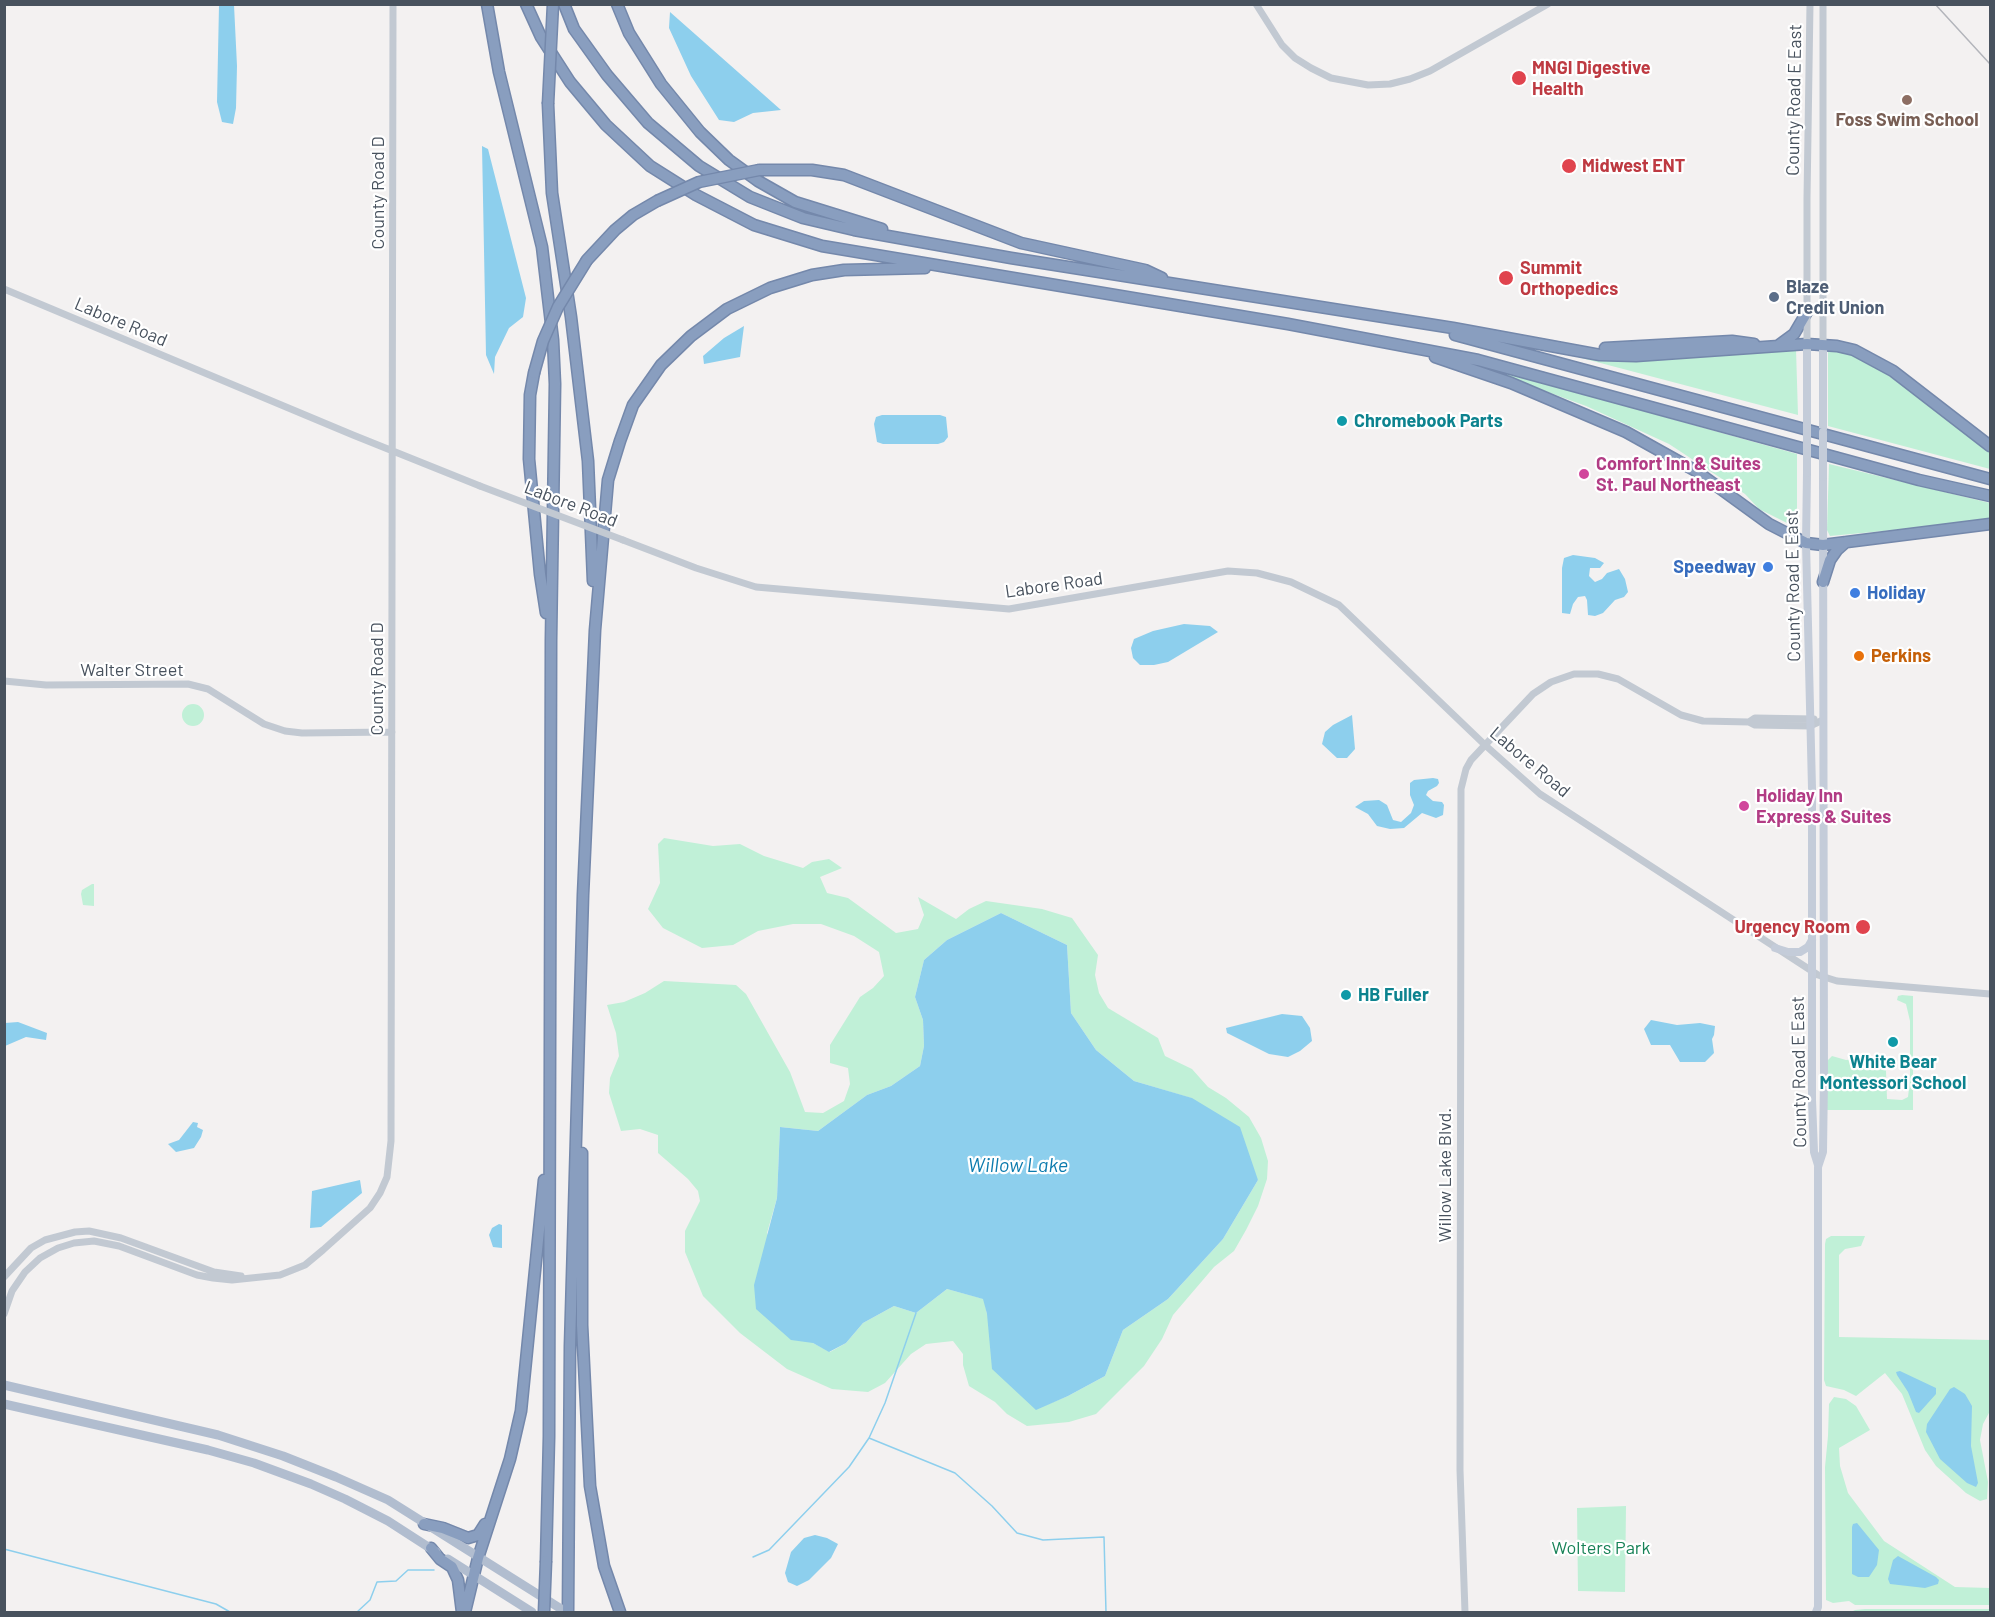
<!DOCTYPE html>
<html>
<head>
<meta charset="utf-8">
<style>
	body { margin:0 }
	#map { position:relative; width:1995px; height:1617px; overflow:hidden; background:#f3f1f1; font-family:Barlow,sans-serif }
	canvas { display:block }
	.frame { position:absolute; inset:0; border:6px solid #48525e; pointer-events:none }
</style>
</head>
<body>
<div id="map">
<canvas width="1995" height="1617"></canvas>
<div class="frame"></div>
</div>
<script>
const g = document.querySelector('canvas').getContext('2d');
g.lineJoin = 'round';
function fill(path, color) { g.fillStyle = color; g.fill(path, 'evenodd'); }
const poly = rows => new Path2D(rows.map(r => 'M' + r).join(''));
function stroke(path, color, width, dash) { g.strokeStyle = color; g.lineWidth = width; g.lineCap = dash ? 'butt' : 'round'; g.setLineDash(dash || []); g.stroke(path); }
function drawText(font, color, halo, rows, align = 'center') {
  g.font = font + ' Barlow,sans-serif'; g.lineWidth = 4.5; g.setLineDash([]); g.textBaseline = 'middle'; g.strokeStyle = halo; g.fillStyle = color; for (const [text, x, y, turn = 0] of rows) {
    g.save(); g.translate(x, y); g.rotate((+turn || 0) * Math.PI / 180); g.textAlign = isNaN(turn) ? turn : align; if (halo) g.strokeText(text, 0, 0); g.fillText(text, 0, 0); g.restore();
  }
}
fill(poly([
	[1796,349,1798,415,1570,355,1632,357,1703,357],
	[1830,349,1847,353,1870,362,1990,449,1990,469,1828,426,1828,352],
	[1504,372,1797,454,1797,528,1759,509,1745,494,1669,444,1586,406,1504,376],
	[1829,464,1990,503,1990,521,1830,536,1827,530],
	'182 715a11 11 0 1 1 22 0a11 11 0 1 1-22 0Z',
	[664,838,713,846,740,844,764,856,803,868,812,862,829,859,842,868,820,877,827,893,848,898,896,933,918,929,924,915,918,897,956,919,969,909,986,901,1042,909,1072,918,1098,955,1095,975,1099,993,1108,1008,1158,1038,1165,1056,1192,1069,1208,1087,1226,1098,1249,1117,1261,1138,1268,1161,1267,1179,1258,1206,1246,1230,1234,1251,1214,1267,1173,1315,1162,1339,1144,1366,1096,1414,1069,1422,1027,1426,1007,1414,995,1402,969,1386,963,1365,963,1354,953,1341,926,1344,911,1354,885,1383,868,1392,832,1389,787,1369,740,1333,703,1296,685,1252,685,1231,700,1201,698,1191,688,1179,658,1153,658,1135,640,1129,621,1131,609,1093,610,1078,619,1056,616,1033,607,1005,624,1002,645,993,664,981,736,985,746,994,790,1072,805,1112,823,1113,844,1101,850,1084,848,1068,830,1063,830,1045,860,997,873,988,884,976,879,952,854,936,821,924,793,924,758,931,733,945,702,948,663,928,648,909,660,883,658,844],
	[1001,913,1067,945,1071,1013,1096,1050,1134,1081,1191,1098,1258,1180,1223,1239,1168,1299,1123,1330,1105,1376,1068,1396,1036,1409,987,1314,984,1299,947,1289,916,1313,894,1306,863,1323,846,1343,830,1352,813,1343,767,1233,777,1198,780,1127,818,1131,867,1095,891,1086,920,1066,924,1046,923,1020,915,997,924,960,947,940],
	[92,884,94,884,94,906,83,905,81,894,82,890],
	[1902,995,1913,996,1913,1110,1827,1110,1827,1061,1832,1056,1846,1060,1866,1058,1878,1061,1884,1066,1886,1071,1887,1099,1902,1100,1908,1097,1910,1080,1910,1021,1906,1004,1897,1000,1898,996],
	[1831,1236,1865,1236,1861,1246,1845,1249,1839,1255,1839,1337,1990,1340,1990,1411,1983,1424,1980,1440,1988,1482,1987,1499,1980,1501,1966,1493,1936,1466,1925,1450,1902,1394,1885,1373,1856,1396,1844,1390,1826,1386,1824,1380,1825,1244,1826,1239],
	[1834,1397,1846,1399,1856,1406,1870,1430,1839,1448,1840,1466,1848,1493,1884,1541,1955,1587,1990,1588,1990,1605,1855,1605,1849,1601,1833,1603,1826,1600,1825,1467,1828,1436,1829,1404],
	[1626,1506,1625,1592,1578,1591,1577,1508],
	[1865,1609,1990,1609,1990,1612,1851,1612,1855,1610]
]), '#c0f0d7');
fill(poly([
	[219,5,234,5,237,66,236,108,233,124,222,122,217,102],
	[670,12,781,110,753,113,734,122,719,120,691,76,669,28],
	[482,146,488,149,526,298,523,317,509,328,495,357,494,374,486,355],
	[744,326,740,357,704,364,703,356,724,338],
	[882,415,940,415,946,417,948,437,944,442,938,444,883,444,877,442,874,424,876,417],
	[1573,555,1595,558,1604,563,1600,568,1590,568,1589,576,1595,582,1602,579,1607,573,1619,569,1625,579,1628,592,1624,597,1615,600,1603,613,1595,616,1588,615,1587,600,1585,596,1578,597,1573,604,1570,614,1562,613,1562,568,1564,558],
	[1184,624,1210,626,1218,632,1168,662,1154,665,1140,665,1133,658,1131,648,1134,639,1153,631],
	[1352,715,1355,749,1347,758,1337,758,1322,744,1325,732,1333,725],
	[1433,778,1438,779,1439,783,1437,786,1428,791,1426,795,1433,801,1442,802,1444,805,1443,815,1436,818,1422,813,1404,828,1390,829,1377,826,1368,814,1355,807,1364,801,1379,800,1387,805,1393,820,1401,822,1411,813,1414,805,1410,795,1410,783,1414,780],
	[1001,913,1067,945,1071,1013,1096,1050,1134,1081,1192,1098,1240,1127,1258,1180,1223,1239,1168,1299,1123,1330,1105,1376,1068,1396,1036,1410,992,1369,987,1314,983,1299,947,1289,916,1313,894,1306,863,1323,846,1343,829,1352,813,1343,791,1340,756,1309,754,1285,777,1198,780,1127,818,1131,867,1095,891,1086,920,1066,924,1046,923,1020,915,997,924,960,947,940],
	[1282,1014,1302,1016,1310,1028,1312,1041,1300,1051,1288,1057,1269,1054,1227,1033,1226,1028],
	[1651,1020,1677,1025,1700,1023,1715,1026,1714,1035,1712,1039,1714,1053,1705,1062,1680,1062,1670,1045,1651,1045,1644,1029],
	[18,1022,47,1033,46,1040,26,1037,5,1046,5,1023],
	[193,1122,198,1123,197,1127,203,1130,201,1137,194,1148,176,1152,168,1144,179,1140],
	[360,1180,362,1193,321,1227,310,1228,312,1191],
	[499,1224,502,1225,502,1248,493,1247,489,1235,492,1228],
	[1900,1371,1936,1388,1936,1394,1919,1413,1916,1412,1908,1392,1897,1375,1896,1372],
	[1954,1387,1965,1394,1972,1406,1971,1446,1978,1483,1976,1487,1967,1483,1940,1459,1926,1432,1927,1424,1950,1389],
	[1857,1523,1879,1550,1877,1565,1869,1577,1858,1577,1852,1574,1852,1527,1853,1524],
	[815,1535,827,1538,838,1544,831,1558,809,1580,797,1586,788,1582,785,1573,791,1552,804,1538],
	[1898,1556,1936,1577,1939,1580,1938,1584,1925,1588,1890,1584,1888,1579,1893,1560]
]), '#8dcfed');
stroke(poly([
	[869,1438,955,1473,992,1506,1017,1533,1043,1540,1104,1537,1106,1612],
	[4,1549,216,1604,230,1612],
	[753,1557,769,1550,849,1467,869,1438,885,1403,916,1313],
	[357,1612,370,1600,377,1582,396,1581,408,1570,434,1570]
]), '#8dcfed', 1.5);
const motorway = poly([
	[487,4,499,72,542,247,553,340,555,384,551,640,549,1437,546,1561],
	[526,4,541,37,570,82,606,125,650,166,696,195,754,225,822,246,1288,324,1478,360,1919,480,1990,496],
	[564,4,574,29,607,75,648,123,699,166,750,197,803,218,854,230,1011,258,1453,328,1600,355,1636,356,1807,344,1837,346,1854,350,1893,371,1990,446],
	[617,4,629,33,661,84,700,132,729,160,758,181,795,202,882,229],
	[548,104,552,193,571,317,588,461,593,581],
	[759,170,812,170,844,175,1021,243,1145,270,1162,278],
	[587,260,615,230,633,215,657,201],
	[1455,335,1990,479],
	[1779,345,1794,334,1807,312],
	[1605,348,1732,341,1754,344],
	[1435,357,1511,383,1626,432,1696,471,1769,524,1806,543,1823,545,1990,524],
	[534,373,530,395,529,459,540,574,546,613],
	[1823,582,1830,560,1837,550,1846,542],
	[582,1153,582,1325,590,1486,604,1566,620,1612],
	[424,1524,443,1528,468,1538,478,1535,485,1524],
	[431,1548,440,1559,452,1567,458,1580,462,1612],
	[465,1612,478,1558,510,1459,521,1411,544,1180],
	[568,1612,570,1346,583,895,595,630,608,480,620,441,633,405,661,365,691,336,727,309,770,288,812,275,844,270,925,268]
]);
stroke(motorway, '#7488ab', 13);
stroke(poly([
	[1256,4,1282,45,1295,58,1311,68,1331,78,1368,85,1390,84,1410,79,1430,71,1548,4],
	[4,289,353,435,480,486],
	[1807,344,1807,198,1810,4],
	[1823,344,1823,4],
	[623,540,696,568,756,587,1009,609,1228,571,1257,573,1291,582,1339,605,1485,745,1540,794,1818,975,1837,981,1990,994],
	[4,681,46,685,188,684,208,689,264,724,285,731,302,733,392,732],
	[1749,722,1755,718,1814,719],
	[4,1277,31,1248,45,1240,75,1232,89,1231,121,1238,214,1272,241,1276],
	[4,1314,12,1291,25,1272,40,1258,58,1248,74,1243,94,1241,119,1246,197,1275,213,1278,232,1280,280,1275,305,1265,323,1250,370,1208,380,1193,387,1177,391,1141,393,4],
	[1465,1612,1460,1470,1461,789,1466,769,1471,760,1533,694,1551,682,1574,674,1598,674,1618,679,1681,715,1703,721,1749,722,1755,725,1810,726,1823,720]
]), '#c2c9d2', 7);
stroke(poly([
	[1823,344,1823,432],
	[1807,409,1807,344],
	[1807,473,1806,543,1812,788,1812,1100,1814,1152,1818,1165],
	[1775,948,1788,952,1800,952,1808,947,1812,940],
	[1816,1612,1818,1607,1818,1167,1823,1152,1824,1078,1823,477]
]), '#c4ccd9', 8);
stroke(poly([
	[4,1385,218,1435,283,1456,336,1477,388,1500,566,1612],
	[4,1404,208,1450,254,1463,311,1484,345,1499,388,1521,436,1552],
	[448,1559,532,1612]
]), '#b1bdcf', 9);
stroke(motorway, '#899ebf', 10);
stroke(poly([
	[1935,4,1990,64]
]), '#b3b5bb', 1.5);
const motorwayBridge = poly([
	[548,104,553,4],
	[657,201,699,182,759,170],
	[534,373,543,341,558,307,587,260],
	[544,1612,546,1561]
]);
stroke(motorwayBridge, '#7488ab', 13, []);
stroke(poly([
	[480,486,623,540]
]), '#c2c9d2', 7);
stroke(poly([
	[1807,409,1807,473],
	[1823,432,1823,477]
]), '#c4ccd9', 8);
stroke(motorwayBridge, '#899ebf', 10);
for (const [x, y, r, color] of [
	[1519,78,8,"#e0444e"],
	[1907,100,6,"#8d6e63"],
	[1569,166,8,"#e0444e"],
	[1506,278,8,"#e0444e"],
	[1774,297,6,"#5c6f8a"],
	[1342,421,6,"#0f9aa8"],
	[1584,474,6,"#d1479c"],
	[1768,567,6,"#3f7fe0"],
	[1855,593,6,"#3f7fe0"],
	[1859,656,6,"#e8710a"],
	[1744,806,6,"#d1479c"],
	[1863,927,8,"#e0444e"],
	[1346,995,6,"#0f9aa8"],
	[1893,1042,6,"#0f9aa8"]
]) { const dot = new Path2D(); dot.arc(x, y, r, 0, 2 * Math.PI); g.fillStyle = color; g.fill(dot); stroke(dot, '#fff', 2); }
drawText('bold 18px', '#be3a42', '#fff', [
	["MNGI Digestive",1532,68],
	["Health",1532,89],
	["Midwest ENT",1582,166],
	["Summit",1520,268],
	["Orthopedics",1520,289],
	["Urgency Room",1850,927,"right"]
], 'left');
drawText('18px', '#48525e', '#fff', [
	["County Road E East",1794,100,-89],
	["County Road D",378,193,-90],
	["Labore Road",121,322,23],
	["Labore Road",571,504,21],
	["Labore Road",1054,585,-8],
	["County Road E East",1793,586,-91],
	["Walter Street",132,670],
	["County Road D",377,679,-90],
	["Labore Road",1530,762,40],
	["County Road E East",1799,1072,-91],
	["Willow Lake Blvd.",1445,1175,-90]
]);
drawText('bold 18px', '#785e54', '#fff', [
	["Foss Swim School",1907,120]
]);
drawText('bold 18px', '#4e5e75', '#fff', [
	["Blaze",1786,287],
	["Credit Union",1786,308]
], 'left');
drawText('bold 18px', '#0d838f', '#fff', [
	["Chromebook Parts",1354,421],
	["HB Fuller",1358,995],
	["White Bear",1893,1062,"center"],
	["Montessori School",1893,1083,"center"]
], 'left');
drawText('bold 18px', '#b23c85', '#fff', [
	["Comfort Inn & Suites",1596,464],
	["St. Paul Northeast",1596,485],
	["Holiday Inn",1756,796],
	["Express & Suites",1756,817]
], 'left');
drawText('bold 18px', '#366cbe', '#fff', [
	["Speedway",1756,567],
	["Holiday",1867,593,"left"]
], 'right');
drawText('bold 18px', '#c56008', '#fff', [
	["Perkins",1871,656]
], 'left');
drawText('18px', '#178257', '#fff', [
	["Wolters Park",1601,1548]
]);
drawText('italic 20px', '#0c7bae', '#fff', [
	["Willow Lake",1018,1165]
]);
</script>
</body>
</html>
